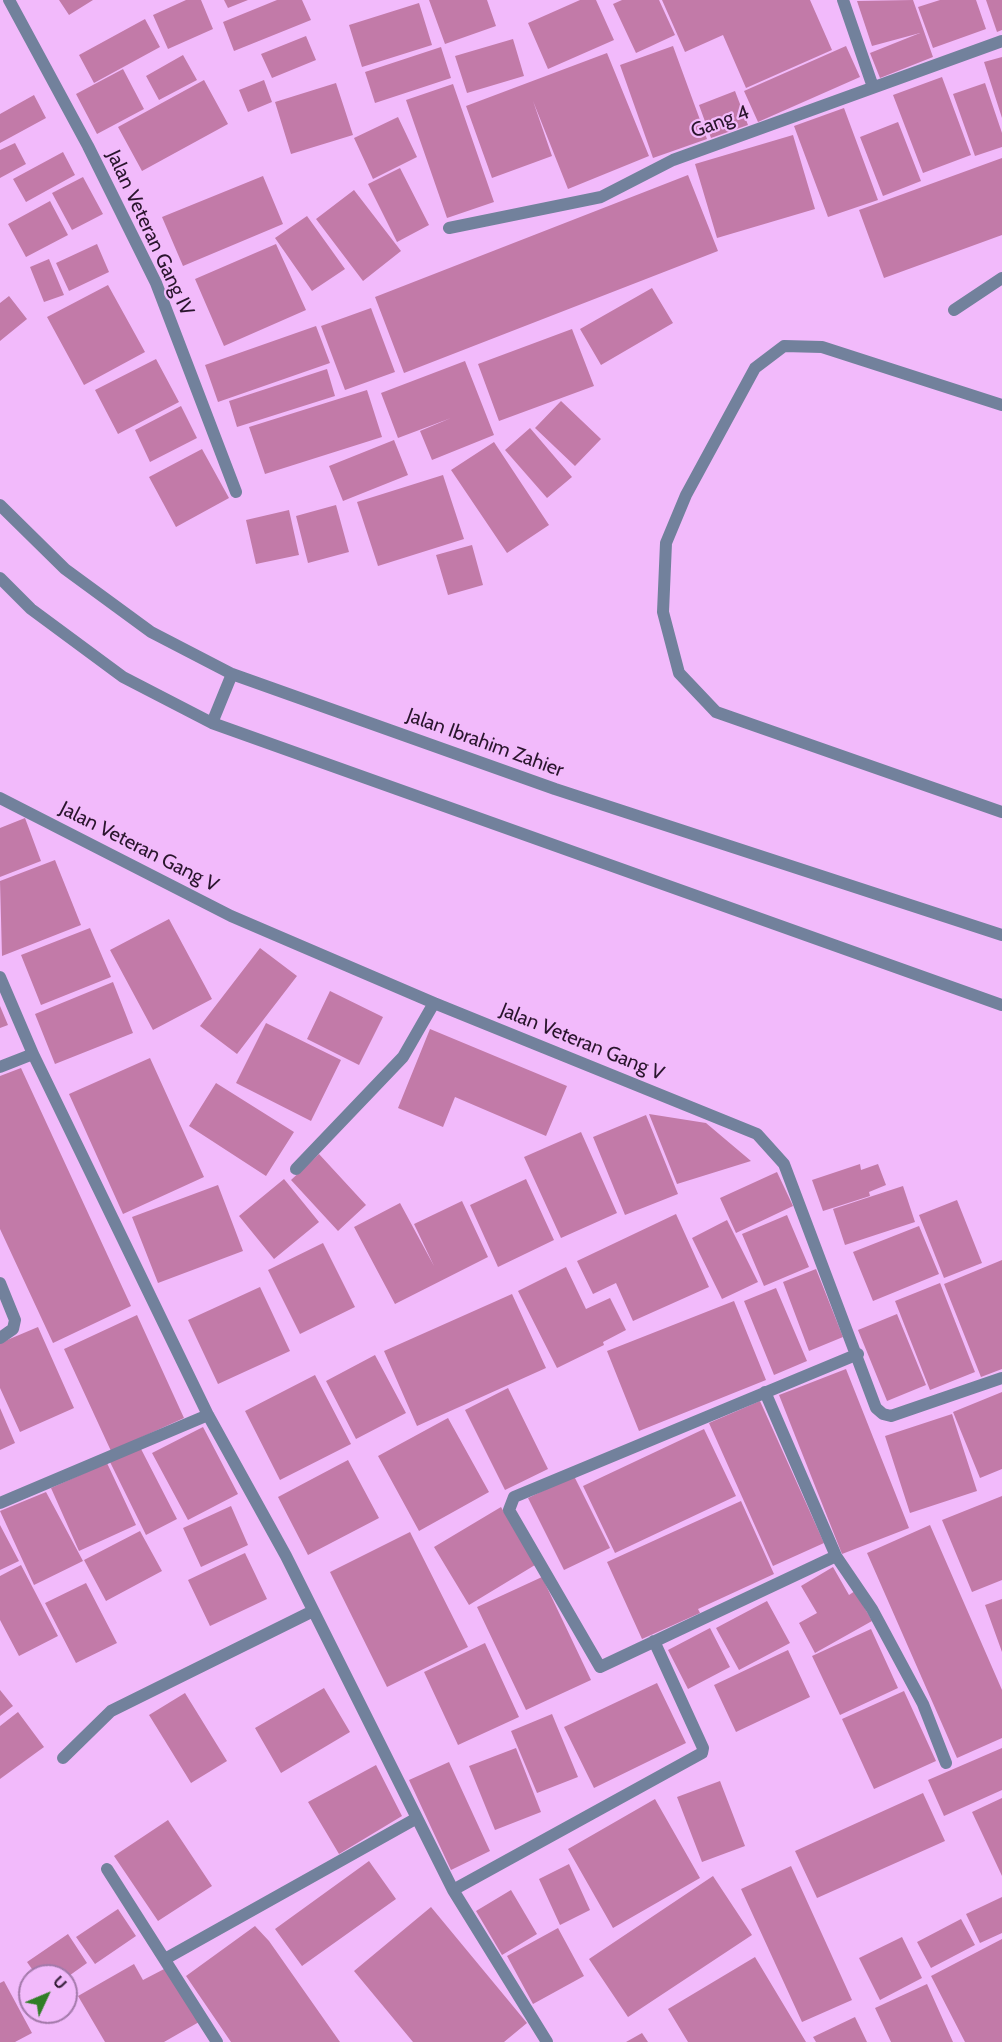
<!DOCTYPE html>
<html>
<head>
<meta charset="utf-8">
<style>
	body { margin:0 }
	#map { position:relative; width:1002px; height:2042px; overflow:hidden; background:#f2bafb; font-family:Cabin,sans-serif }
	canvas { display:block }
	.north { position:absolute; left:18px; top:1964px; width:60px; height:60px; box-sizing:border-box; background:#f2bafb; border:2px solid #a278a9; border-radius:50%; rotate:46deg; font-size:16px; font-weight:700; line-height:24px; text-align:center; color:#2a152d }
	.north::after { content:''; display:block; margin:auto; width:21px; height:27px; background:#307e27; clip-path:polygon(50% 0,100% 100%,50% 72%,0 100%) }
</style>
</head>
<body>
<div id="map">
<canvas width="1002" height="2042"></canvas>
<div class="north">U</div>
</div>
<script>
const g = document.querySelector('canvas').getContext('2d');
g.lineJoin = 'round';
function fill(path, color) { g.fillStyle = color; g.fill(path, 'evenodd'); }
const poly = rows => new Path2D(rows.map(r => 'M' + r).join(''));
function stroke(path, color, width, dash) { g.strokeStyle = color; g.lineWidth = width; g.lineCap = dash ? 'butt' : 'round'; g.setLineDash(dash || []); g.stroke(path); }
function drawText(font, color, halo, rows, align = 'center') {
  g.font = font + ' Cabin,sans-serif'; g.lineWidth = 4.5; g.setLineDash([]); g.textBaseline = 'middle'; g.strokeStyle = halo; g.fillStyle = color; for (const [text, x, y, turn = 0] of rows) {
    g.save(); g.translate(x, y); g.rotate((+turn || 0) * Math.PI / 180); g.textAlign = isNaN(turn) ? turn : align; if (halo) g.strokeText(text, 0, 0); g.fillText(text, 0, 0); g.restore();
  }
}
fill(poly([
	[59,0,93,0,69,15],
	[186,0,201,0,213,29,168,49,153,15],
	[224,0,248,0,228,8],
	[277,0,302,0,311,20,234,51,223,22],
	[429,0,487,0,496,26,445,44],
	[580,0,596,0,614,40,548,69,528,23],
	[622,0,659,0,675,35,636,53,613,4],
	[662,0,810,0,832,50,746,88,723,35,685,52],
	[913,0,933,57,880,78,870,53,920,33,872,46,857,1],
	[940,0,976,0,986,29,933,48,918,7],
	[986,0,1002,0,1002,30,997,32],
	[419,3,432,45,362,67,349,25],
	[145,19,160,47,94,83,79,55],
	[306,36,316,60,272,78,261,54],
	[513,39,524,76,467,93,455,56],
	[673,46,707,139,653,158,620,65],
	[846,46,860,77,758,122,744,91],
	[441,47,451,78,375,103,365,72],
	[607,53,649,156,568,189,533,101,552,156,492,178,466,106],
	[183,55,197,80,159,100,146,76],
	[1002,57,1002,118,984,62],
	[123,69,144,109,97,134,76,94],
	[942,77,971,155,923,173,893,95],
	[204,80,228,124,142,171,118,127],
	[264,80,272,102,248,112,239,90],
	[336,83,353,135,291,154,275,102],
	[985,83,1002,133,1002,147,975,156,953,94],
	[453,84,494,202,447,218,406,100],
	[735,91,748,125,711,138,699,105],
	[34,95,46,118,0,143,0,114],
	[844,108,878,200,828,217,794,126],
	[398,117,417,157,373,179,354,138],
	[898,122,921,181,883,196,860,137],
	[793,135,815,209,717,238,695,164],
	[15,143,26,164,0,178,0,150],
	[63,152,75,175,26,202,13,179],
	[1002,158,1002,235,884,278,859,210],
	[400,168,429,225,397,242,368,184],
	[688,175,718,251,404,373,375,297],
	[263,176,283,224,183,266,162,217],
	[83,177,103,214,72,230,52,193],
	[354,190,401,251,363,281,316,219],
	[50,201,68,235,26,257,8,224],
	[307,216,345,269,312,291,275,238],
	[97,244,109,272,69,291,56,263],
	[276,244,306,310,224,346,195,279],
	[49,259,64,295,44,302,30,267],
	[108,285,145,352,84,385,47,317],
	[652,288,673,323,601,365,580,329],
	[9,296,27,319,0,341,0,303],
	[371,308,395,372,345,390,321,326],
	[316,326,330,363,218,402,205,365],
	[572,329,594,386,499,421,478,364],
	[156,359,179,402,118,434,95,390],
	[465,361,494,435,432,460,420,431,451,418,398,438,381,393],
	[327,369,335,396,237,427,229,401],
	[367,390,382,437,265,474,249,427],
	[561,401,601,439,575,466,535,428],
	[181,406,197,438,150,462,135,430],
	[530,428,572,477,547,498,505,450],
	[394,440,408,475,343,501,329,466],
	[494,442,549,525,507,553,451,470],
	[202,449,229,498,176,527,149,477],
	[443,475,464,539,378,566,357,502],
	[336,505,349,552,308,563,296,516],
	[289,510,299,555,256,564,246,520],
	[472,545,483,585,448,595,436,555],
	[25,818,41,861,0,877,0,828],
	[55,860,81,925,2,956,0,881],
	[169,919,212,999,153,1030,110,950],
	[90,928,111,977,41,1005,21,955],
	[260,948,297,976,237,1054,200,1026],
	[113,982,133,1033,55,1064,35,1014],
	[330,991,383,1017,359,1065,307,1039],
	[0,1006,8,1025,0,1028],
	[266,1023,341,1060,311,1121,236,1083],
	[430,1029,567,1086,546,1136,455,1097,443,1127,398,1108],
	[150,1058,204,1177,123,1214,69,1094],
	[21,1068,131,1306,53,1343,0,1229,0,1076],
	[216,1083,294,1132,266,1176,189,1126],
	[649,1114,706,1123,751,1161,677,1184],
	[646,1115,678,1194,625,1215,593,1137],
	[581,1132,617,1213,561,1238,524,1157],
	[319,1154,366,1205,338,1231,291,1180],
	[860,1164,861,1170,878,1164,886,1185,869,1192,870,1196,823,1211,812,1180],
	[777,1172,793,1206,736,1233,720,1198],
	[284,1179,319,1222,274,1259,239,1216],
	[526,1179,554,1240,498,1267,470,1205],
	[218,1185,243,1251,158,1283,132,1217],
	[903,1186,915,1222,845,1245,833,1209],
	[957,1200,982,1263,944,1278,919,1215],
	[462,1201,488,1257,395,1304,354,1227,400,1203,434,1266,414,1224],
	[676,1214,709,1287,633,1321,616,1283,593,1294,577,1261],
	[787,1215,809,1267,764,1286,742,1234],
	[727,1220,758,1282,722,1299,692,1238],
	[919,1226,939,1274,873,1301,853,1252],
	[323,1243,355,1307,300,1334,268,1270],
	[1002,1260,1002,1369,981,1377,944,1284],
	[566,1267,586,1309,610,1298,626,1330,603,1342,604,1345,557,1368,518,1291],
	[816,1269,843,1337,809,1351,783,1282],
	[940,1283,975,1372,930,1390,895,1301],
	[260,1287,290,1351,218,1384,188,1320],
	[776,1288,807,1361,774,1375,744,1301],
	[512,1294,546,1368,417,1426,384,1351],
	[734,1301,766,1380,639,1431,607,1351],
	[897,1314,926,1385,887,1401,858,1330],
	[137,1315,184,1418,111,1451,64,1349],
	[38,1327,74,1408,20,1432,0,1388,0,1343],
	[375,1355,406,1413,356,1439,326,1381],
	[846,1369,909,1528,842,1554,779,1395],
	[315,1375,351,1444,280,1480,245,1411],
	[508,1388,548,1469,505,1490,465,1410],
	[1002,1392,1002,1469,980,1478,953,1412],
	[760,1401,824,1543,773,1566,709,1423],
	[0,1408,15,1443,0,1450],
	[952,1414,977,1491,910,1513,885,1436],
	[448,1418,489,1492,419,1531,378,1456],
	[203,1427,238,1494,188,1520,152,1453],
	[704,1429,736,1496,615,1553,583,1486],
	[140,1447,177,1519,146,1535,110,1462],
	[348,1460,379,1518,308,1555,278,1497],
	[107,1463,136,1525,79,1551,51,1488],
	[574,1476,610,1548,564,1570,528,1498],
	[46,1492,83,1561,34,1585,0,1511],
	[1002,1496,1002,1580,972,1592,942,1520],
	[741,1501,774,1574,698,1609,700,1613,642,1639,607,1562],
	[231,1506,248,1545,201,1567,183,1528],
	[501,1507,535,1565,469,1605,434,1547],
	[0,1525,19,1561,0,1570],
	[930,1525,1002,1690,1002,1738,957,1758,867,1553],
	[140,1531,162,1571,106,1601,84,1560],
	[410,1532,468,1647,387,1687,330,1572],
	[245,1553,267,1599,210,1626,188,1580],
	[21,1565,58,1636,19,1656,0,1620,0,1576],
	[833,1567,849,1595,855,1591,872,1621,815,1653,799,1623,817,1613,801,1586],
	[542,1577,591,1680,526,1710,477,1607],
	[86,1583,117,1643,76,1663,45,1603],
	[1002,1599,1002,1652,985,1605],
	[767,1601,790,1643,739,1670,716,1628],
	[710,1628,730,1667,688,1689,668,1650],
	[871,1629,898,1688,840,1715,812,1656],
	[485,1643,519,1717,458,1745,424,1672],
	[788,1650,810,1697,736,1732,714,1685],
	[657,1683,686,1743,594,1788,564,1727],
	[324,1688,350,1732,281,1773,255,1728],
	[0,1690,13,1706,0,1716],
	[904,1691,936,1761,874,1789,842,1719],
	[185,1693,227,1761,191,1783,149,1715],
	[18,1712,44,1747,0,1779,0,1726],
	[552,1714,578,1777,537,1793,511,1731],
	[516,1748,541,1812,495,1830,469,1766],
	[1002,1748,1002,1790,944,1816,928,1780],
	[449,1762,490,1851,451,1870,409,1780],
	[376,1765,402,1816,339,1854,308,1802],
	[720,1781,745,1846,702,1862,677,1797],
	[923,1793,945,1841,817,1898,795,1851],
	[1002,1798,1002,1876,972,1812],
	[655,1799,700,1878,613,1928,568,1849],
	[168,1820,212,1886,158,1921,114,1856],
	[369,1861,396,1899,302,1966,275,1929],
	[569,1864,590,1910,560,1925,539,1879],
	[791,1866,852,2000,802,2022,741,1889],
	[713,1876,752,1935,628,2017,589,1959],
	[511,1890,537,1934,502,1955,476,1911],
	[1002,1897,1002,1933,980,1943,966,1914],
	[431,1907,527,2023,504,2042,413,2042,354,1971],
	[118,1909,136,1936,95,1964,76,1937],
	[961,1919,975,1945,931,1968,917,1942],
	[255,1926,269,1941,340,2042,231,2042,186,1976],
	[558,1928,584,1976,533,2004,507,1956],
	[68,1934,87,1963,66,1978,66,1976,37,1976,27,1962],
	[902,1937,922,1978,880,2000,859,1958],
	[1002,1939,1002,2042,965,2042,931,1976],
	[755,1957,806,2042,688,2042,668,2009],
	[134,1964,143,1980,168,1967,199,2022,164,2042,105,2042,78,1996],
	[4,1981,32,2033,15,2042,0,2042,0,1983],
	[927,1984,953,2042,891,2042,875,2008],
	[855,2017,867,2042,816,2042,813,2037],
	[642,2033,648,2042,626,2042]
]), '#c27aa8');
stroke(poly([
	[1002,405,822,347,784,346,755,368,686,495,666,543,663,612,679,673,716,712,1002,812],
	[0,505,65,569,151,632,232,674,555,789,1002,935],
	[0,578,31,609,123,677,212,723,1002,1005],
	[212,723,232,674]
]), '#72819c', 12);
stroke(poly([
	[9,0,88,146,156,283,236,492],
	[843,0,873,87],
	[449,228,601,197,673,160,1002,41],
	[954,310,1002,278],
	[0,798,231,916,434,1003,757,1134,784,1164,876,1408,883,1414,891,1416,1002,1378],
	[0,977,33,1054,208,1415,286,1556,453,1890,547,2042],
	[0,1067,33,1054],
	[296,1169,403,1057,434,1003],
	[0,1283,15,1320,13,1329,0,1338],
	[765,1392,836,1556,872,1609,923,1704,946,1763],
	[0,1503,208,1415],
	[836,1556,600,1667,509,1510,514,1497,858,1354],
	[63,1758,111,1711,313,1611],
	[107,1869,217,2042],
	[453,1890,702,1753,703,1748,654,1641],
	[165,1959,417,1818]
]), '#72819c', 12);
drawText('20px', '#2a152d', '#f2bafb', [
	["Gang 4",720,122,-20],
	["Jalan Veteran Gang IV",150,233,65],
	["Jalan Ibrahim Zahier",485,743,20],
	["Jalan Veteran Gang V",139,847,27],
	["Jalan Veteran Gang V",582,1042,22]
]);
</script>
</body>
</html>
